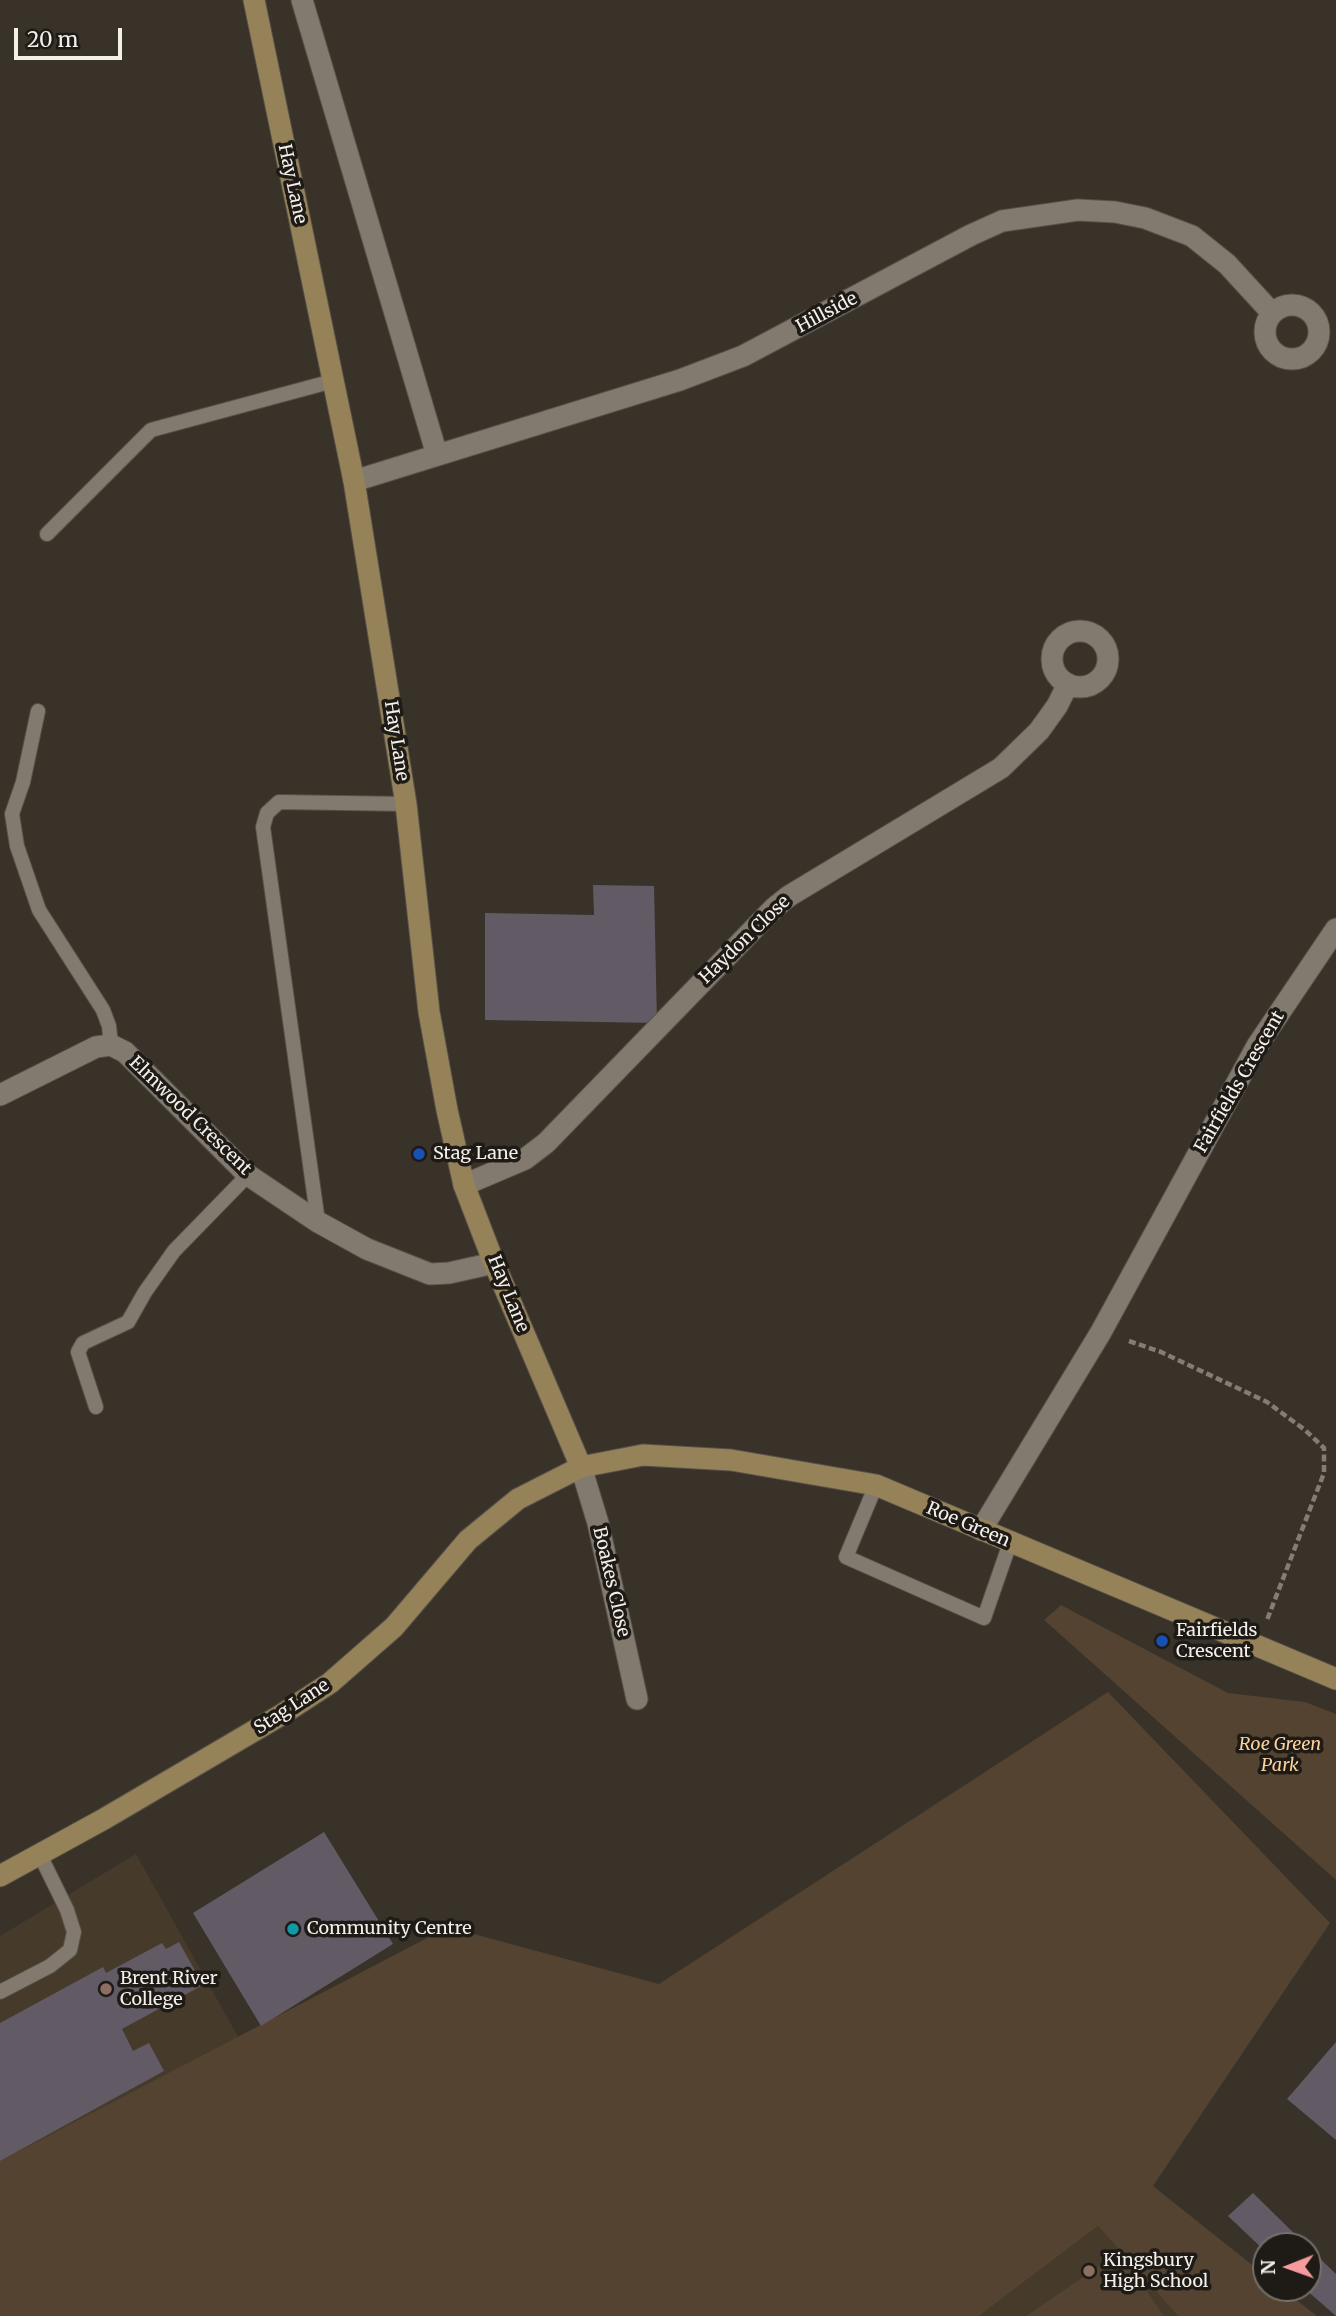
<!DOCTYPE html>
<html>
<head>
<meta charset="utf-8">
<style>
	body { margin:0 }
	#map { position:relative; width:1336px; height:2316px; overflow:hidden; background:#393228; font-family:Merriweather,serif }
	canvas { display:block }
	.north { position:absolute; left:1252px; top:2232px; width:70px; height:70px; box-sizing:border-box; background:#1e1a16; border:2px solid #746f6a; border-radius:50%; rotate:269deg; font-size:19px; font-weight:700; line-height:28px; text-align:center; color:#f4efe9 }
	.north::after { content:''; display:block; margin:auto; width:24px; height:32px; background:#f59b9e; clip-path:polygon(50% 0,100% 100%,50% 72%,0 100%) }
	.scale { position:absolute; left:14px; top:28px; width:108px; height:32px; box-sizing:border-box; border:4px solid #f4efe9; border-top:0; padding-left:9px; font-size:21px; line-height:24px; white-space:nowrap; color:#f4efe9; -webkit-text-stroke:5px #1e1a16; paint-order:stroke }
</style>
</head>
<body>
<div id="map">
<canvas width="1336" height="2316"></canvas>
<div class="north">N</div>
<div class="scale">20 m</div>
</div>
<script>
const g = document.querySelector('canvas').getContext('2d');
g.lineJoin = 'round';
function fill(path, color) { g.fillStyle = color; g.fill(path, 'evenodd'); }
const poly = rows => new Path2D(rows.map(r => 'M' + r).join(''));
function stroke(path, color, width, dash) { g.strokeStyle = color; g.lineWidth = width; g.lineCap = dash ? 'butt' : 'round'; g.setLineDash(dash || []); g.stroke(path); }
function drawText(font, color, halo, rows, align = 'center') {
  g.font = font + ' Merriweather,serif'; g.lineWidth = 7; g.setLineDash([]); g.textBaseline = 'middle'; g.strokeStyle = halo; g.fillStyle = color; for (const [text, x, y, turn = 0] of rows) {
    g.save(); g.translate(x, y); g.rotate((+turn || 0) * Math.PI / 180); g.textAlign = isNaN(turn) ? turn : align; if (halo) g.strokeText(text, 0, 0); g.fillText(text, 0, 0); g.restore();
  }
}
fill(poly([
	[136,1854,241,2042,0,2175,0,1936],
	[1098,2226,1178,2316,979,2316]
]), '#463a2b');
fill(poly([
	[1061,1605,1228,1693,1305,1702,1336,1714,1336,1880,1044,1620],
	[1108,1692,1330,1923,1153,2186,1266,2276,1266,2288,1281,2288,1317,2316,1178,2316,1098,2226,979,2316,0,2316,0,2161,448,1927,659,1984],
	[1120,2252,1164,2316,1026,2316]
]), '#534330');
fill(poly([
	[593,885,654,886,657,1023,485,1020,485,913,594,915],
	[324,1832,393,1944,261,2026,193,1913],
	[179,1942,203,1985,122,2029,133,2051,149,2043,164,2071,0,2161,0,2023,103,1967,106,1973,162,1943,166,1949],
	[1336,2042,1336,2140,1287,2099],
	[1253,2193,1307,2246,1266,2246,1266,2252,1228,2216],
	[1308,2247,1336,2274,1336,2316,1304,2288,1308,2288]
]), '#625b66');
const lane = poly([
	[47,534,151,430,333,381],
	[38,711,23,782,12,814,17,846,39,910,103,1010,109,1026,111,1045],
	[318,1222,263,827,267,813,279,802,406,804],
	[96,1407,78,1352,83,1343,128,1322,145,1292,174,1251,248,1175],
	[876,1485,846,1557,984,1618,1010,1543],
	[0,1992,50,1966,70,1950,74,1932,67,1910,39,1853]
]);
const street = poly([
	[302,0,437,455],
	'1265 332a27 27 0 1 1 54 0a27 27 0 1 1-54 0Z',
	[354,481,680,380,743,356,971,235,1002,221,1078,210,1115,212,1145,218,1192,236,1227,264,1272,313],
	'1052 659a28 28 0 1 1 56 0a28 28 0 1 1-56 0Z',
	[0,1095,96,1047,111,1045,125,1052,248,1175,318,1222,367,1249,430,1274,449,1273,494,1263],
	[464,1185,525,1159,546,1143,774,908,789,896,1001,768,1039,731,1057,706,1068,684],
	[581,1467,598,1523,637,1699],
	[981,1530,1101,1332,1257,1046,1336,929]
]);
const secondary = poly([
	[254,0,354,481,406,804,429,1012,447,1110,464,1185,494,1263,581,1467],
	[0,1876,104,1819,281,1715,330,1683,394,1627,468,1540,518,1499,581,1467,643,1455,731,1460,876,1485,1336,1679]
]);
stroke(lane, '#585149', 16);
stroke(street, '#585149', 23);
stroke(secondary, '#585149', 23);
stroke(poly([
	[1129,1341,1161,1352,1267,1402,1305,1430,1324,1448,1324,1473,1267,1620]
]), '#837d75', 4.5, [7, 3.5]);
stroke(lane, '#837a6f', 14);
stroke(street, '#837a6f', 21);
stroke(secondary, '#968259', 21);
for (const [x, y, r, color] of [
	[419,1154,7,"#1a4fb4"],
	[1162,1641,7,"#1a4fb4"],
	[293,1929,7,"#0f9aa8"],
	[106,1989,7,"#8d6e63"],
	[1089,2271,7,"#8d6e63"]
]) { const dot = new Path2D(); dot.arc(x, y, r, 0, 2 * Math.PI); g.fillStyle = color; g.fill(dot); stroke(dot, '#1e1a16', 2.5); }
drawText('18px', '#f4efe9', '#1e1a16', [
	["Hay Lane",292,184,78],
	["Hillside",827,313,-28],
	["Hay Lane",396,741,81],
	["Haydon Close",745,940,-44],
	["Fairfields Crescent",1240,1082,-60],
	["Elmwood Crescent",190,1116,44],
	["Hay Lane",508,1294,68],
	["Roe Green",968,1525,23],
	["Boakes Close",611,1582,77],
	["Stag Lane",292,1707,-33]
]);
drawText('18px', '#f4efe9', '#1e1a16', [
	["Stag Lane",433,1154],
	["Fairfields",1176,1631],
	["Crescent",1176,1652],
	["Community Centre",307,1929],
	["Brent River",120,1979],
	["College",120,2000],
	["Kingsbury",1103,2261],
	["High School",1103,2282]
], 'left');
drawText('italic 18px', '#fdd19c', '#1e1a16', [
	["Roe Green",1280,1745],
	["Park",1280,1766]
]);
</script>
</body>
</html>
